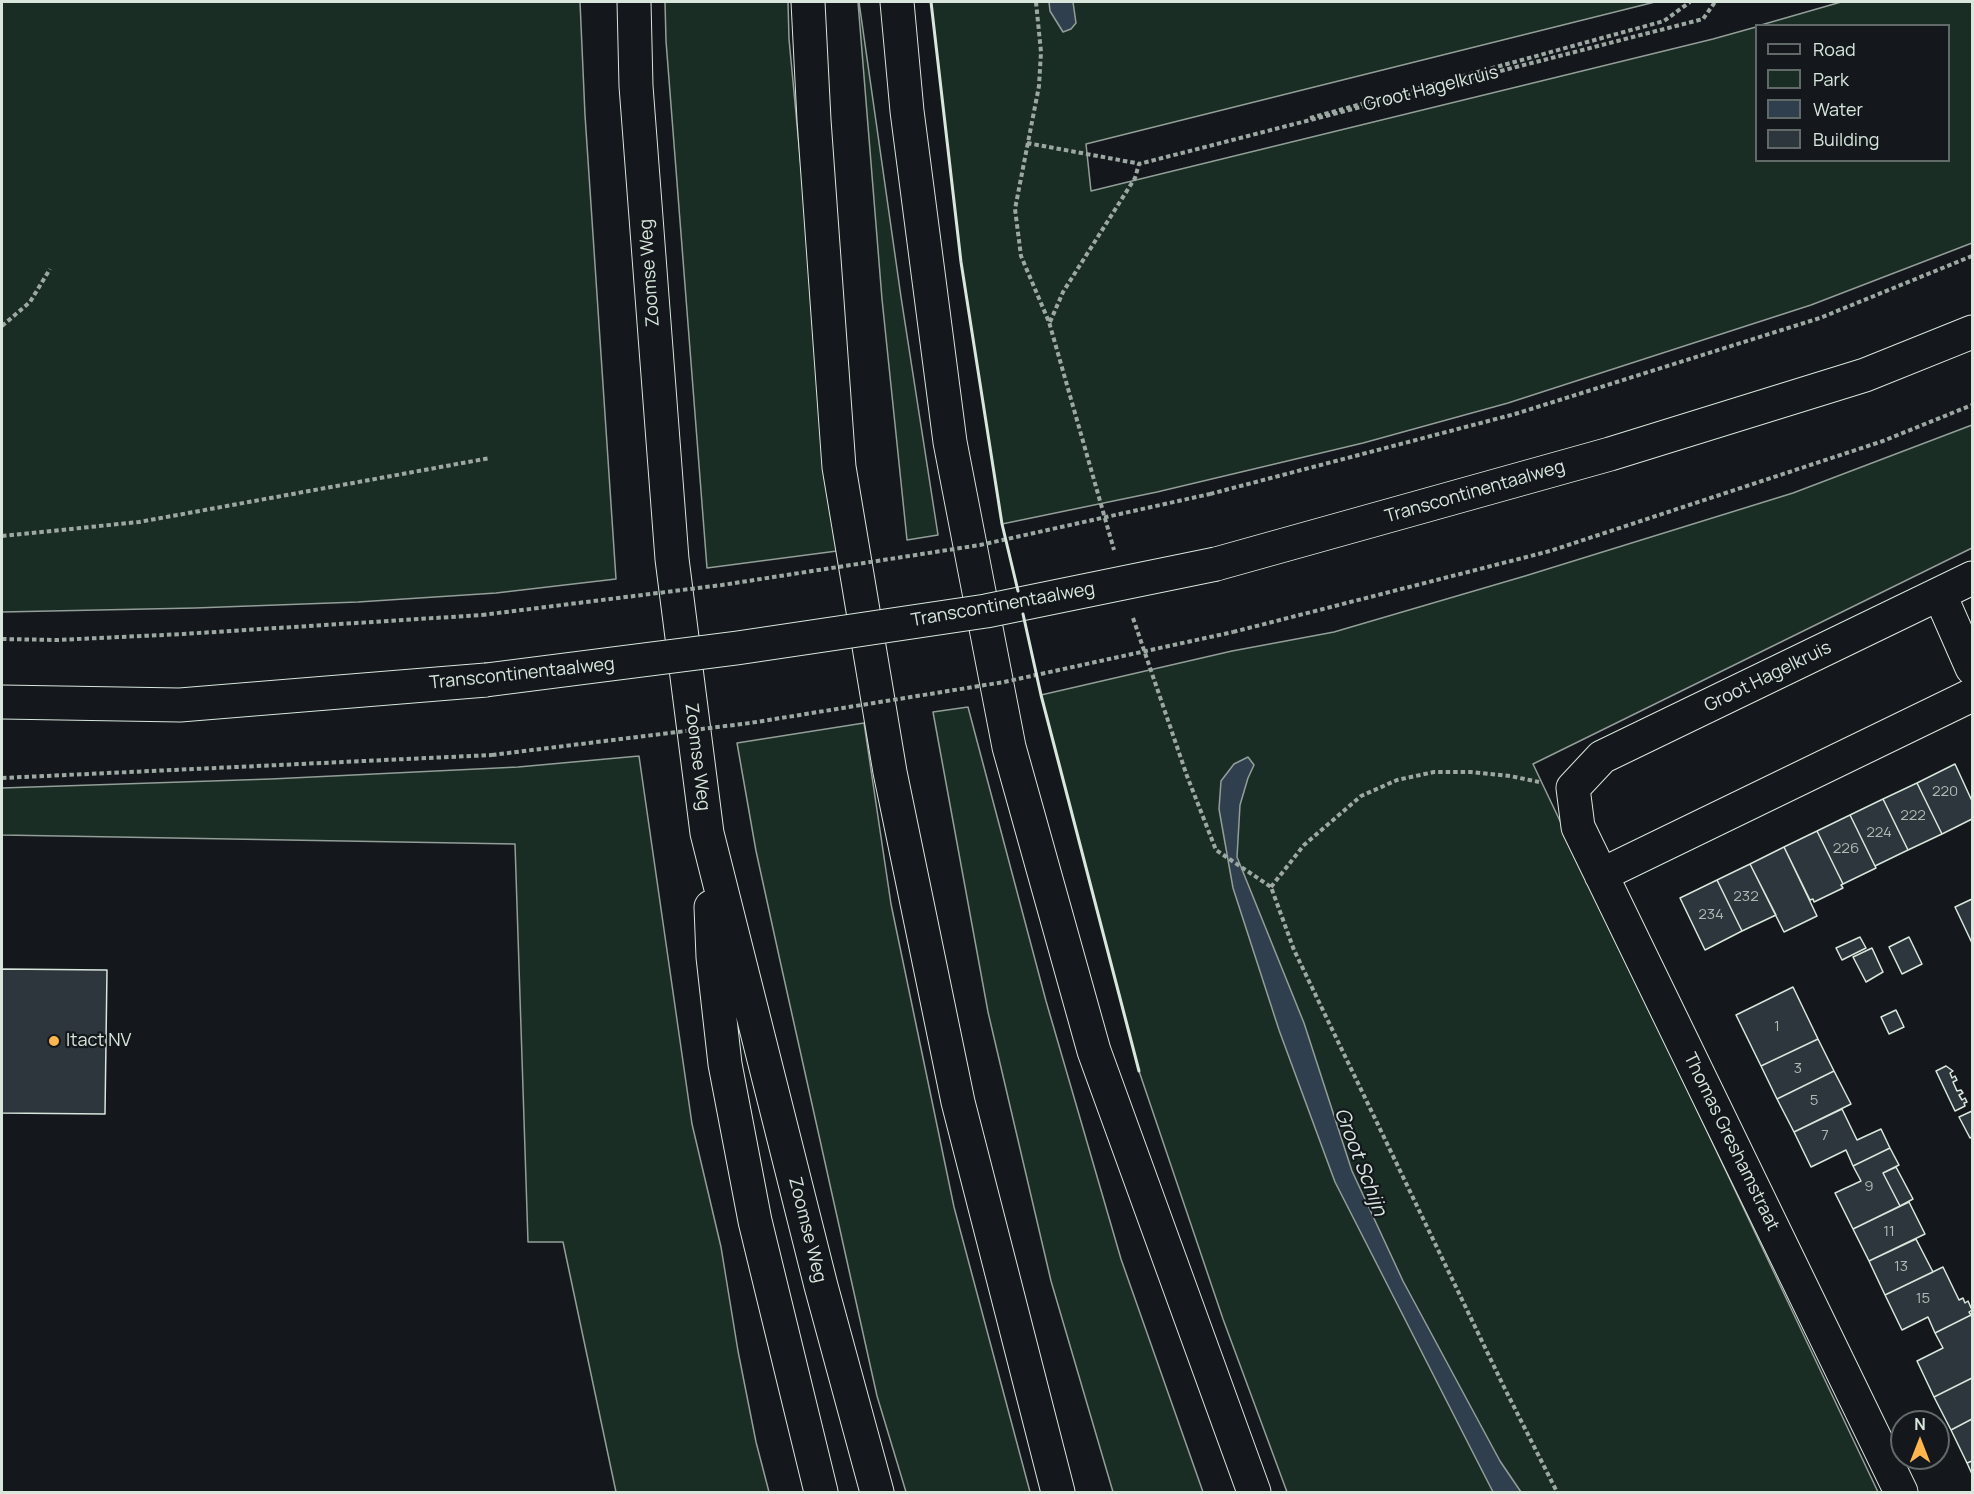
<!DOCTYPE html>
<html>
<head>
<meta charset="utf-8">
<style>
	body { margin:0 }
	#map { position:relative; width:1974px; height:1494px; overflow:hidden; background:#14181c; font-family:Manrope,sans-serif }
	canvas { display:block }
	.frame { position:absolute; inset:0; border:3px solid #d8e6dc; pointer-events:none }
	.legend { position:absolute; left:1755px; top:24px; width:195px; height:138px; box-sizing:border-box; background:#14181c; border:2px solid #626a69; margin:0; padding:8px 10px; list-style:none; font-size:18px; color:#d8e6dc }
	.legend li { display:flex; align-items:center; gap:12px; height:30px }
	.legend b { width:30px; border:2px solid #626a69 }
	.north { position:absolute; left:1890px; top:1410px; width:60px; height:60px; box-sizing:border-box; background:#14181c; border:2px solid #626a69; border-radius:50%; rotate:0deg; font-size:16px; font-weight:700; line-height:24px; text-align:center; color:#d8e6dc }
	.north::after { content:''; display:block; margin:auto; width:21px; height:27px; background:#ffb74d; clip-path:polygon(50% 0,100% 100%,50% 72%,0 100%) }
</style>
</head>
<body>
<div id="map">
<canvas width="1974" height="1494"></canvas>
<div class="frame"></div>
<ul class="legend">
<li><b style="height:8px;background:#14181c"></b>Road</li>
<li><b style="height:16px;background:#1a2d24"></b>Park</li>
<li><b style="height:16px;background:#2f3f4d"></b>Water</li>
<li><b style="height:16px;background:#2c363c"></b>Building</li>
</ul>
<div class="north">N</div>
</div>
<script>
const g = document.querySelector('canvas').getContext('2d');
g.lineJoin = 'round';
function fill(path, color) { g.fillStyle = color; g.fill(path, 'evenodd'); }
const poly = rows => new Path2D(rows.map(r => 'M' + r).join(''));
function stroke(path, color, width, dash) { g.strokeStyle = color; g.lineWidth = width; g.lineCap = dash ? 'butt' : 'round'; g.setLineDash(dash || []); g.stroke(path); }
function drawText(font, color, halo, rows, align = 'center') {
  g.font = font + ' Manrope,sans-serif'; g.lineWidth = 4.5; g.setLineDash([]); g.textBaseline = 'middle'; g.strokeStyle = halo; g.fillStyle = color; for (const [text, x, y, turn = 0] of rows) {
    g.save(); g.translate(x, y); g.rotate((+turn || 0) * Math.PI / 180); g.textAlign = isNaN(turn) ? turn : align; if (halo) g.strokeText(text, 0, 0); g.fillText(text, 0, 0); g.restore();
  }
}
const green = poly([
	[2,2,580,2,585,115,616,579,496,593,358,602,195,608,2,612,2,2],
	[665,2,788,2,789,39,837,551,707,568,666,41,665,2],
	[858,2,859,2,901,297,938,535,907,540,882,299,858,2],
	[931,2,1655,2,1086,144,1091,191,1713,39,1756,27,1756,160,1948,160,1948,26,1761,25,1841,2,1972,2,1972,243,1811,305,1508,403,1363,443,1157,492,1002,524,961,262,931,2],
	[1972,425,1972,548,1533,764,1878,1492,1287,1492,1223,1319,1139,1071,1041,695,1232,651,1334,632,1525,576,1793,493,1972,425],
	[968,707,1046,1001,1121,1259,1203,1492,1113,1492,1051,1281,988,1012,933,712,968,707],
	[864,723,891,904,954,1207,1030,1492,906,1492,877,1396,779,956,756,851,737,743,864,723],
	[639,756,692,1124,721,1247,738,1351,756,1442,769,1492,616,1492,563,1242,528,1242,515,844,2,835,2,788,271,779,518,767,639,756]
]);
fill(green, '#1a2d24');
stroke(green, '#939e99', 1.5);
const water = poly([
	[1049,2,1073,2,1076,23,1071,29,1063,32,1050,11,1049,2],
	[1248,757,1254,765,1248,778,1240,805,1237,857,1304,1023,1352,1171,1403,1281,1500,1461,1521,1492,1493,1492,1335,1182,1279,1030,1233,888,1219,809,1221,781,1234,764,1248,757]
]);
fill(water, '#2f3f4d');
stroke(water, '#939e99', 1.5);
const building = poly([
	[1955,764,1972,801,1972,819,1942,834,1917,783,1955,764],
	[1917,783,1942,834,1908,850,1883,799,1917,783],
	[1883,799,1908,850,1875,866,1850,815,1883,799],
	[1850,815,1876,868,1843,884,1817,831,1850,815],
	[1817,831,1843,884,1841,885,1843,888,1814,902,1813,899,1810,900,1784,847,1817,831],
	[1784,847,1817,916,1784,932,1750,864,1784,847],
	[1750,864,1776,915,1742,931,1717,880,1750,864],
	[1717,880,1742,931,1705,950,1680,898,1717,880],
	[1972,899,1972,943,1955,907,1972,899],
	[1860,937,1866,948,1842,960,1836,948,1860,937],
	[1909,937,1922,964,1902,974,1889,947,1909,937],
	[1872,948,1883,972,1866,982,1853,957,1872,948],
	[2,969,107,970,105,1114,2,1113,2,969],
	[1793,987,1818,1039,1761,1066,1736,1015,1793,987],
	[1896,1010,1904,1027,1889,1034,1881,1017,1896,1010],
	[1818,1039,1834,1071,1777,1099,1761,1066,1818,1039],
	[1946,1066,1953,1071,1950,1073,1952,1078,1955,1076,1957,1080,1953,1082,1957,1091,1961,1090,1963,1093,1959,1095,1962,1100,1965,1098,1967,1102,1964,1103,1965,1106,1955,1111,1936,1071,1946,1066],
	[1834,1071,1851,1104,1794,1132,1777,1099,1834,1071],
	[1842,1109,1857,1140,1881,1129,1890,1148,1853,1166,1846,1150,1811,1167,1794,1132,1842,1109],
	[1972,1111,1972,1137,1970,1138,1959,1117,1972,1111],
	[1890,1148,1899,1165,1883,1173,1900,1206,1853,1229,1835,1193,1861,1181,1853,1166,1890,1148],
	[1896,1167,1913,1199,1900,1206,1883,1173,1896,1167],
	[1909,1202,1925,1234,1869,1261,1853,1229,1909,1202],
	[1916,1239,1933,1272,1885,1295,1869,1261,1916,1239],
	[1943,1267,1959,1300,1963,1298,1965,1303,1968,1301,1972,1310,1969,1312,1971,1315,1935,1333,1928,1317,1902,1330,1885,1295,1943,1267],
	[1971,1315,1972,1318,1972,1378,1934,1397,1917,1361,1943,1348,1935,1333,1971,1315],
	[1972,1378,1972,1419,1951,1430,1934,1397,1972,1378],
	[1972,1419,1972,1461,1967,1463,1951,1430,1972,1419],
	[1972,1461,1972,1474,1967,1463,1972,1461]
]);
fill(building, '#2c363c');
stroke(building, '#d8e6dc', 1.5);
const minor = poly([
	[1216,564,1610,454,1865,375,1972,332],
	[1940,595,1972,668],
	[2,702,180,705,486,680],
	[1601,875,1972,695],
	[1901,1492,1578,827,1573,788,1602,757,1972,578]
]);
const highway = poly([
	[634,2,636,86,672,559,707,833,821,1286,877,1492],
	[808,2,814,120,839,467,890,772,958,1102,1058,1492],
	[897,2,907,111,950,442,1009,747,1094,1051,1254,1492],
	[711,907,713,957,725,1064,755,1221,821,1492]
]);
stroke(minor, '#d8e6dc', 35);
stroke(highway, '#d8e6dc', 35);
stroke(poly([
	[1036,2,1041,52,1039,86,1015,209,1021,256,1049,322,1114,550],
	[1310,118,1664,21,1690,2],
	[1027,143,1141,164],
	[1050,322,1063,292,1135,178,1139,164,1703,19,1715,2],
	[2,326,30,302,50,269],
	[1210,494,1515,414,1820,318,1972,256],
	[2,536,139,522,490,458],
	[1133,618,1187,776,1216,850,1271,887,1294,950,1504,1387,1557,1492],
	[1233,632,1550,551,1883,441,1972,405],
	[2,639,58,640,183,634,482,615],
	[2,778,492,755],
	[1271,887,1304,845,1361,796,1397,780,1434,772,1471,772,1510,776,1539,782]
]), '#9da8a2', 4, [4.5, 3]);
stroke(minor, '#14181c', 33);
stroke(highway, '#14181c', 33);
const minorBridge = poly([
	[486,680,737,648,986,611,1216,564]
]);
stroke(minorBridge, '#d8e6dc', 35, []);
stroke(poly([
	[482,615,722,585,980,545,1210,494],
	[492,755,750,723,1004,682,1233,632]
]), '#9da8a2', 4, [4.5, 3]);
stroke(minorBridge, '#14181c', 33);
stroke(poly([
	[931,2,961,262,1002,524,1018,591],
	[1023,614,1041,695,1139,1071]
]), '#d8e6dc', 3);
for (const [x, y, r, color] of [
	[54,1041,6,"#ffb74d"]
]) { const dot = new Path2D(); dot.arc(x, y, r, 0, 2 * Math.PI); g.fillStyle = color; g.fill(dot); stroke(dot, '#14181c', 2); }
drawText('15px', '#adbab4', null, [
	["220",1945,792],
	["222",1913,816],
	["224",1879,833],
	["226",1846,849],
	["232",1746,897],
	["234",1711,915],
	["1",1777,1027],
	["3",1798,1069],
	["5",1814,1101],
	["7",1825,1136],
	["9",1869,1187],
	["11",1889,1232],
	["13",1901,1267],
	["15",1923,1299]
]);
drawText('18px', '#d8e6dc', '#14181c', [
	["Groot Hagelkruis",1431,89,-14],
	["Zoomse Weg",650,273,-94],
	["Transcontinentaalweg",1475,492,-16],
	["Transcontinentaalweg",1003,605,-10],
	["Transcontinentaalweg",522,674,-6],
	["Groot Hagelkruis",1768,677,-26],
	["Zoomse Weg",697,757,83],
	["Thomas Greshamstraat",1731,1142,64],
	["Zoomse Weg",807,1230,76]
]);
drawText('18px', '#d8e6dc', '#14181c', [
	["Itact NV",66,1041]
], 'left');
drawText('italic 20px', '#d8e6dc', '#14181c', [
	["Groot Schijn",1360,1162,69]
]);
</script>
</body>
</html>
